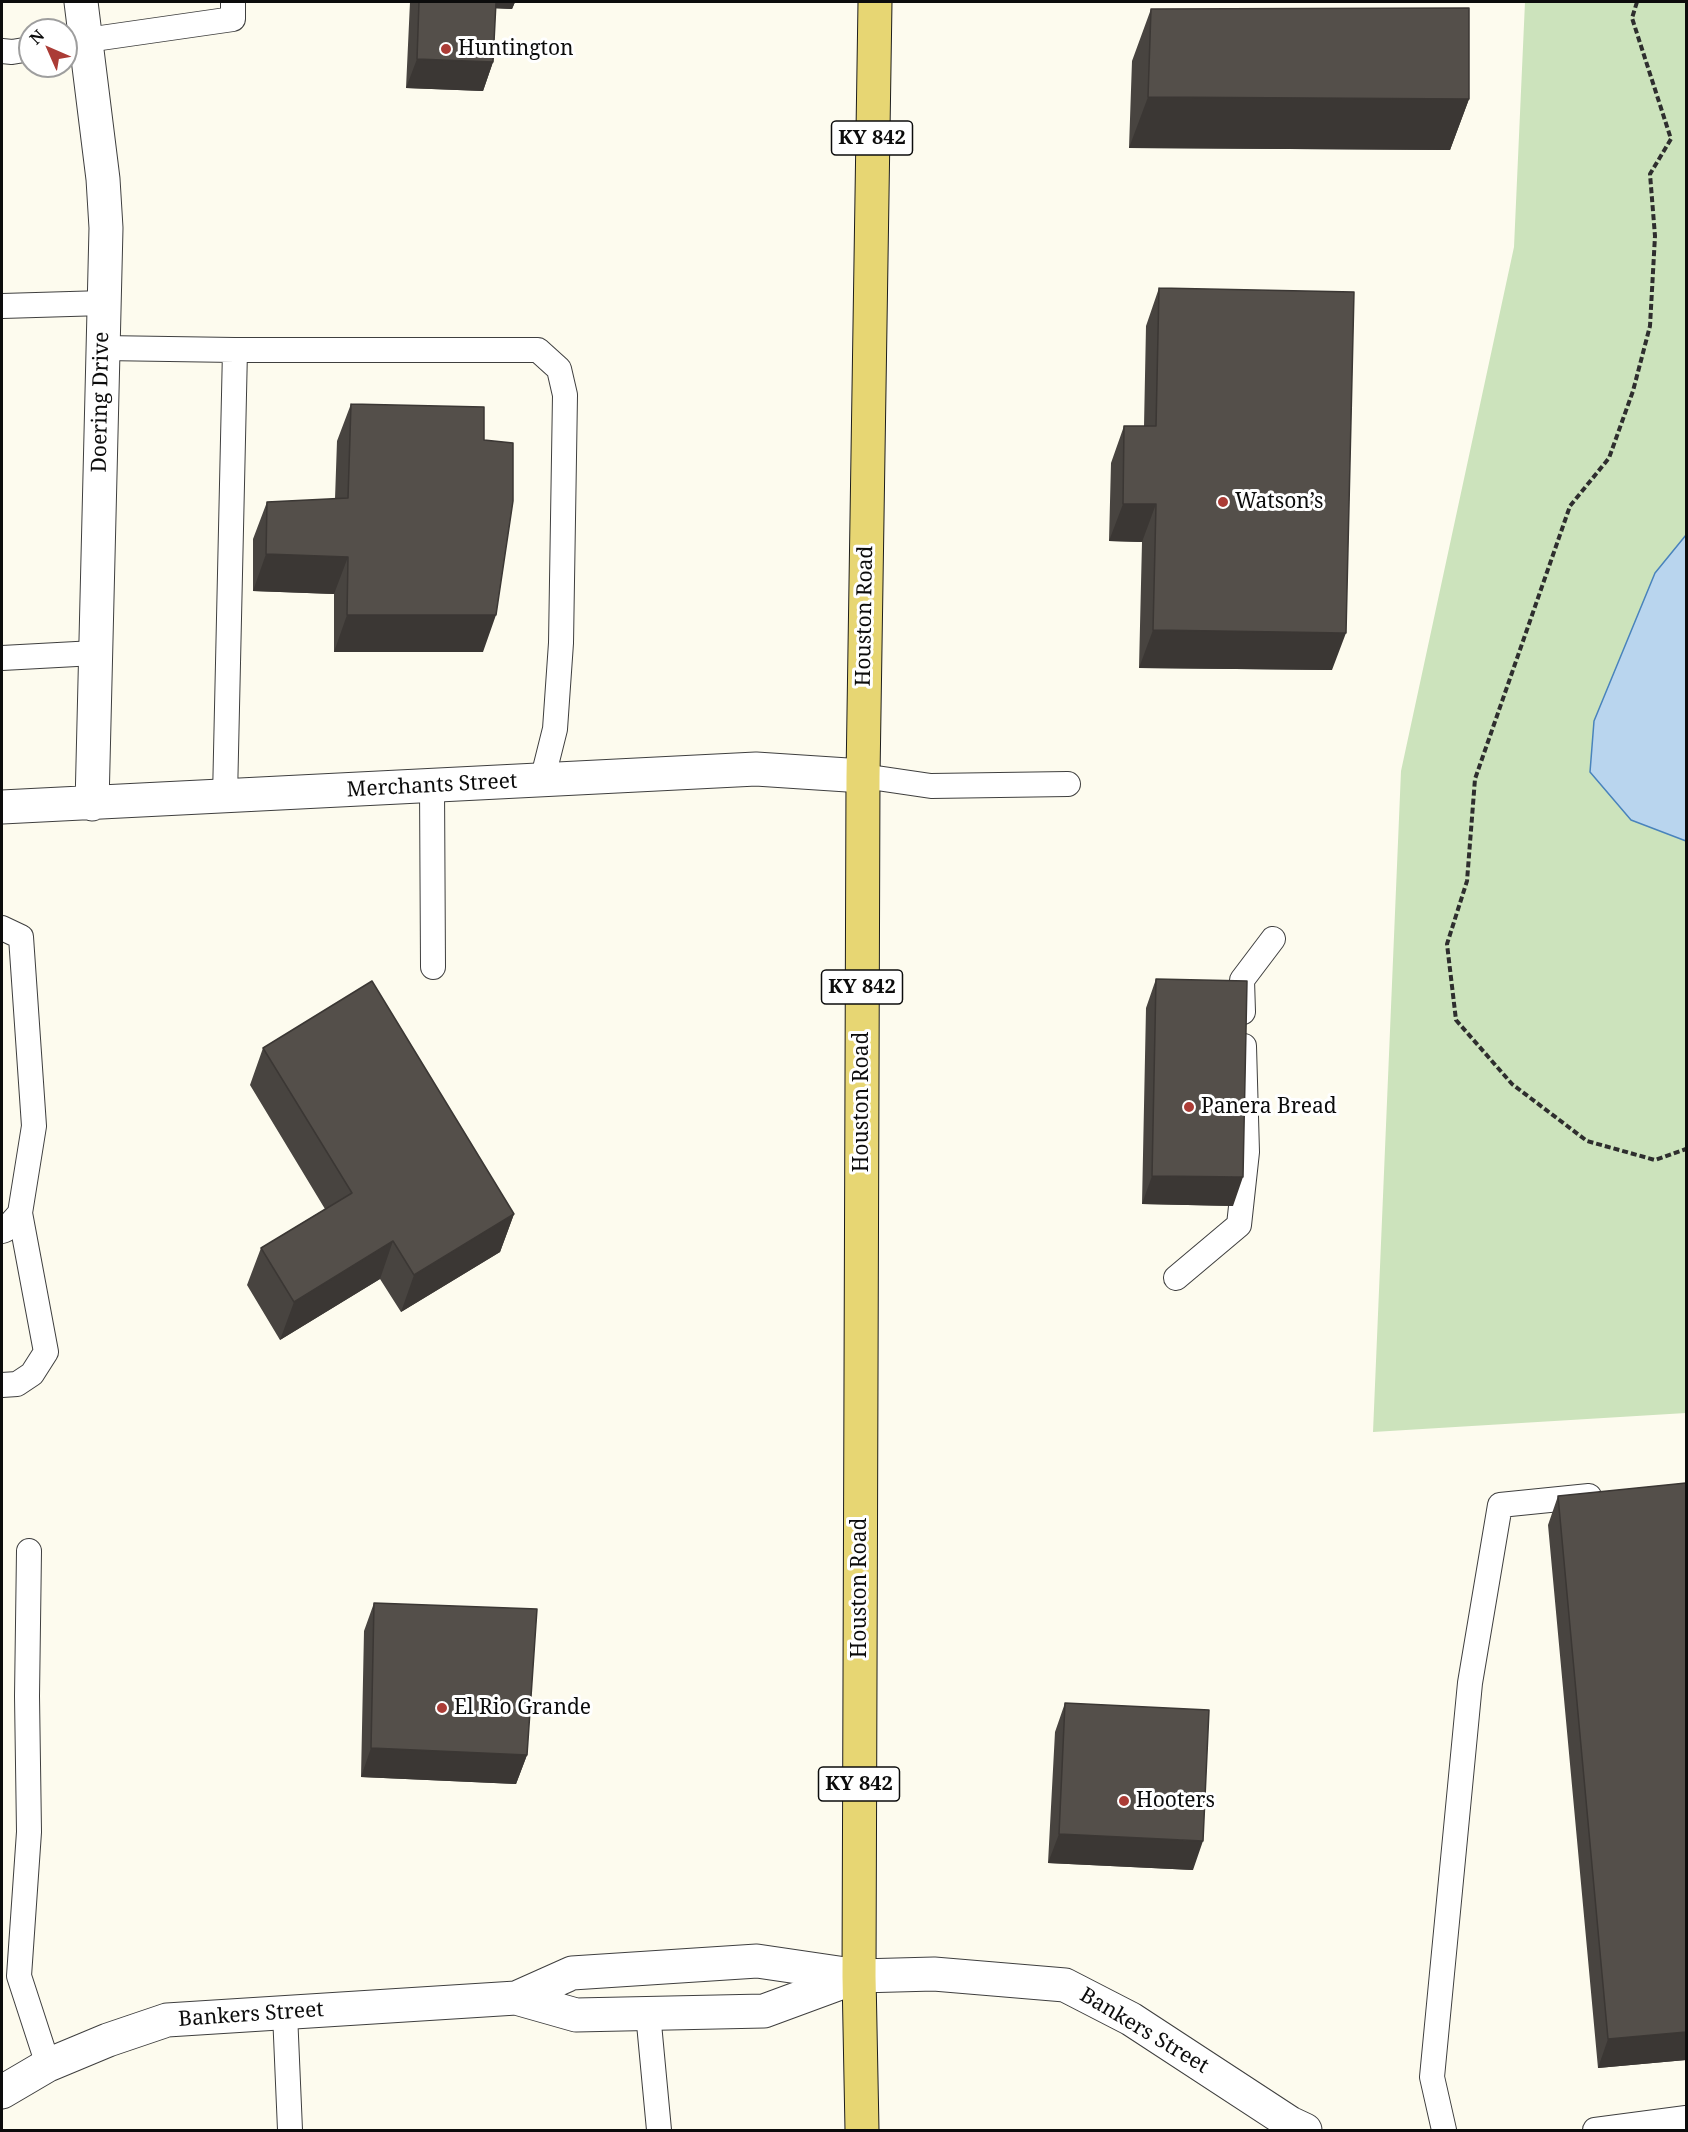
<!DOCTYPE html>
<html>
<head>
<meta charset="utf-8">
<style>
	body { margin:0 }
	#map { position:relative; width:1688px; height:2132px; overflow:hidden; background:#fdfbee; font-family:"Noto Serif",serif }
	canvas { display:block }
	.frame { position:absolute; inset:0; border:3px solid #0c0c0c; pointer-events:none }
	.north { position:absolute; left:18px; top:18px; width:60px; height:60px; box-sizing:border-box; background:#fff; border:2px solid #9e9e9e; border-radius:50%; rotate:315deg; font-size:16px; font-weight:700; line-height:24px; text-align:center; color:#0c0c0c }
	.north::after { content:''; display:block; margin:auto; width:21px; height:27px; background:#ab3c36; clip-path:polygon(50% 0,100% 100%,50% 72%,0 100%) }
</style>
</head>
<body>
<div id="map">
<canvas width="1688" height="2132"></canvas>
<div class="frame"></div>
<div class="north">N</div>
</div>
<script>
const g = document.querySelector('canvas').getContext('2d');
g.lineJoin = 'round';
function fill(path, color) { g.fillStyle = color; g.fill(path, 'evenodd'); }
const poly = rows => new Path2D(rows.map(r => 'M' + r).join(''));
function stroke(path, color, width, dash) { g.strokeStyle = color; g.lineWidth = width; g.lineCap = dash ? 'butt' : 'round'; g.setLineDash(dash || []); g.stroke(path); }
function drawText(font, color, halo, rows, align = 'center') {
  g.font = font + ' "Noto Serif",serif'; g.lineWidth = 6; g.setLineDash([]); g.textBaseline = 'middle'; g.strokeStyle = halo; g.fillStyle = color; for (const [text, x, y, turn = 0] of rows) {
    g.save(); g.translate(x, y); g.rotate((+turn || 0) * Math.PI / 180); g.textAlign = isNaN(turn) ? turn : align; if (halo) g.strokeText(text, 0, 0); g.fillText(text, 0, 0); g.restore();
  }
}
fill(poly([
	[1525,2,1686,2,1686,1413,1373,1432,1401,771,1514,247]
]), '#cce3bc');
const water = poly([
	[1686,535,1686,841,1631,820,1590,772,1594,721,1655,573,1686,535]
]);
fill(water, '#b9d5ee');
stroke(water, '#4983bc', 1.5);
const service = poly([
	[66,43,233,19,233,2],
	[2,51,12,52,30,49],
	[2,306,104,303],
	[103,348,235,350,538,350,559,369,565,395,561,643,555,729,542,781],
	[2,658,95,653],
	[863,776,931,786,1068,784],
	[432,786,433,967],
	[225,797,235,350],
	[2,928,21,937,34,1126,20,1213,5,1230,2,1231],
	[1243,1012,1242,980,1273,939],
	[1176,1278,1239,1225,1247,1152,1244,1046],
	[2,1385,17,1384,32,1374,46,1352,20,1213],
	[29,1551,27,1696,29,1832,19,1976,48,2065],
	[285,2013,290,2130],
	[648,2013,659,2130],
	[1444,2130,1432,2077,1470,1683,1500,1505,1589,1496],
	[1595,2130,1686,2118]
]);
const minor = poly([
	[81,2,103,179,106,228,92,804],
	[2,807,756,769,863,776],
	[516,1998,572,1973,757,1961,859,1976,934,1974,1065,1985,1131,2019,1290,2123,1305,2130],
	[2,2092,48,2065,108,2040,167,2020,516,1998,576,2015,764,2011,859,1976]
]);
const primary = poly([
	[862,2130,859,1976,863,776,875,2]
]);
stroke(service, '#3f3f3f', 26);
stroke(minor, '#3f3f3f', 35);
stroke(primary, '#1d1d1d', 35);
stroke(poly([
	[1637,2,1632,18,1671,139,1650,174,1655,236,1650,326,1633,391,1609,458,1570,506,1475,779,1467,881,1447,944,1456,1020,1512,1084,1587,1141,1655,1160,1686,1149]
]), '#2e2e2e', 4, [6, 3]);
stroke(service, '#fff', 24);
stroke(minor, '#fff', 33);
stroke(primary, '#e7d673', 33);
fill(poly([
	[410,2,515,2,512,9,495,8,493,62,483,91,406,88],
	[1151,9,1469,99,1450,150,1129,148,1132,61],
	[1159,288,1332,670,1139,668,1142,542,1109,541,1111,463,1124,426,1144,426,1146,326],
	[351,404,483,652,334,652,334,594,253,591,253,539,267,502,335,499,337,441],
	[1156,979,1233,1206,1142,1204,1146,1008],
	[263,1048,514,1214,500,1252,401,1312,380,1279,280,1340,247,1285,261,1248,325,1209,250,1085],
	[1686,1483,1686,2060,1598,2068,1548,1525,1558,1496],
	[374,1603,527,1755,516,1784,361,1777,364,1631],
	[1065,1703,1193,1870,1048,1863,1055,1732]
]), '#484440');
fill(poly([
	[489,2,515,2,512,9,486,8],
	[417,59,493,62,483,91,406,88],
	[1148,97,1469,99,1450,150,1129,148],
	[1123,504,1156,504,1142,542,1109,541],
	[266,554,348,557,334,594,253,591],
	[347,615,496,615,483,652,334,652],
	[1153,630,1346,633,1332,670,1139,668],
	[1152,1176,1243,1177,1233,1206,1142,1204],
	[514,1214,500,1252,401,1312,414,1275],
	[393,1241,380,1279,280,1340,294,1302],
	[371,1748,527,1755,516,1784,361,1777],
	[1059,1834,1203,1841,1193,1870,1048,1863],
	[1686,2032,1686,2060,1598,2068,1608,2039]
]), '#3b3734');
const building = poly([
	[419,2,496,2,493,62,417,59,419,2],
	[1469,8,1469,99,1148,97,1151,9,1469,8],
	[1159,288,1354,292,1346,633,1153,630,1156,504,1123,504,1124,426,1156,426,1159,288],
	[351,404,484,407,484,440,513,443,513,501,496,615,347,615,348,557,266,554,267,502,348,498,351,404],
	[1156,979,1247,981,1243,1177,1152,1176,1156,979],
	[372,981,514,1214,414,1275,393,1241,294,1302,261,1248,352,1193,263,1048,372,981],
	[1686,1483,1686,2032,1608,2039,1558,1496,1686,1483],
	[374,1603,537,1609,527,1755,371,1748,374,1603],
	[1065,1703,1209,1710,1203,1841,1059,1834,1065,1703]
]);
fill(building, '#544f4a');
stroke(building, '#3b3734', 1.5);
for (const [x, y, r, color] of [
	[446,49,6,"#ab3c36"],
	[1223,502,6,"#ab3c36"],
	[1189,1107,6,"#ab3c36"],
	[442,1708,6,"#ab3c36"],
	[1124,1801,6,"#ab3c36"]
]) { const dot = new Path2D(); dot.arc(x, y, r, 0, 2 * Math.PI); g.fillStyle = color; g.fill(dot); stroke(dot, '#fff', 2); }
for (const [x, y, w] of [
	[872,138,81],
	[862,987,81],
	[859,1784,81]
]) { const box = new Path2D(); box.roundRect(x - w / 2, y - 17, w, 34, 4.5); g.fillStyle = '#fff'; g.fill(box); stroke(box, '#0c0c0c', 1.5); }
drawText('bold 20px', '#0c0c0c', null, [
	["KY 842",872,138],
	["KY 842",862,987],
	["KY 842",859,1784]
]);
drawText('21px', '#0c0c0c', '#fff', [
	["Huntington",458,49],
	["Watson’s",1235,502],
	["Panera Bread",1201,1107],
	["El Rio Grande",454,1708],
	["Hooters",1136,1801]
], 'left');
drawText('21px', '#0c0c0c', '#fff', [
	["Doering Drive",101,402,-89],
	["Houston Road",865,616,-89],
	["Merchants Street",432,786,-3],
	["Houston Road",862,1102,-90],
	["Houston Road",860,1588,-90],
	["Bankers Street",251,2015,-4],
	["Bankers Street",1144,2031,31]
]);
</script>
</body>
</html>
